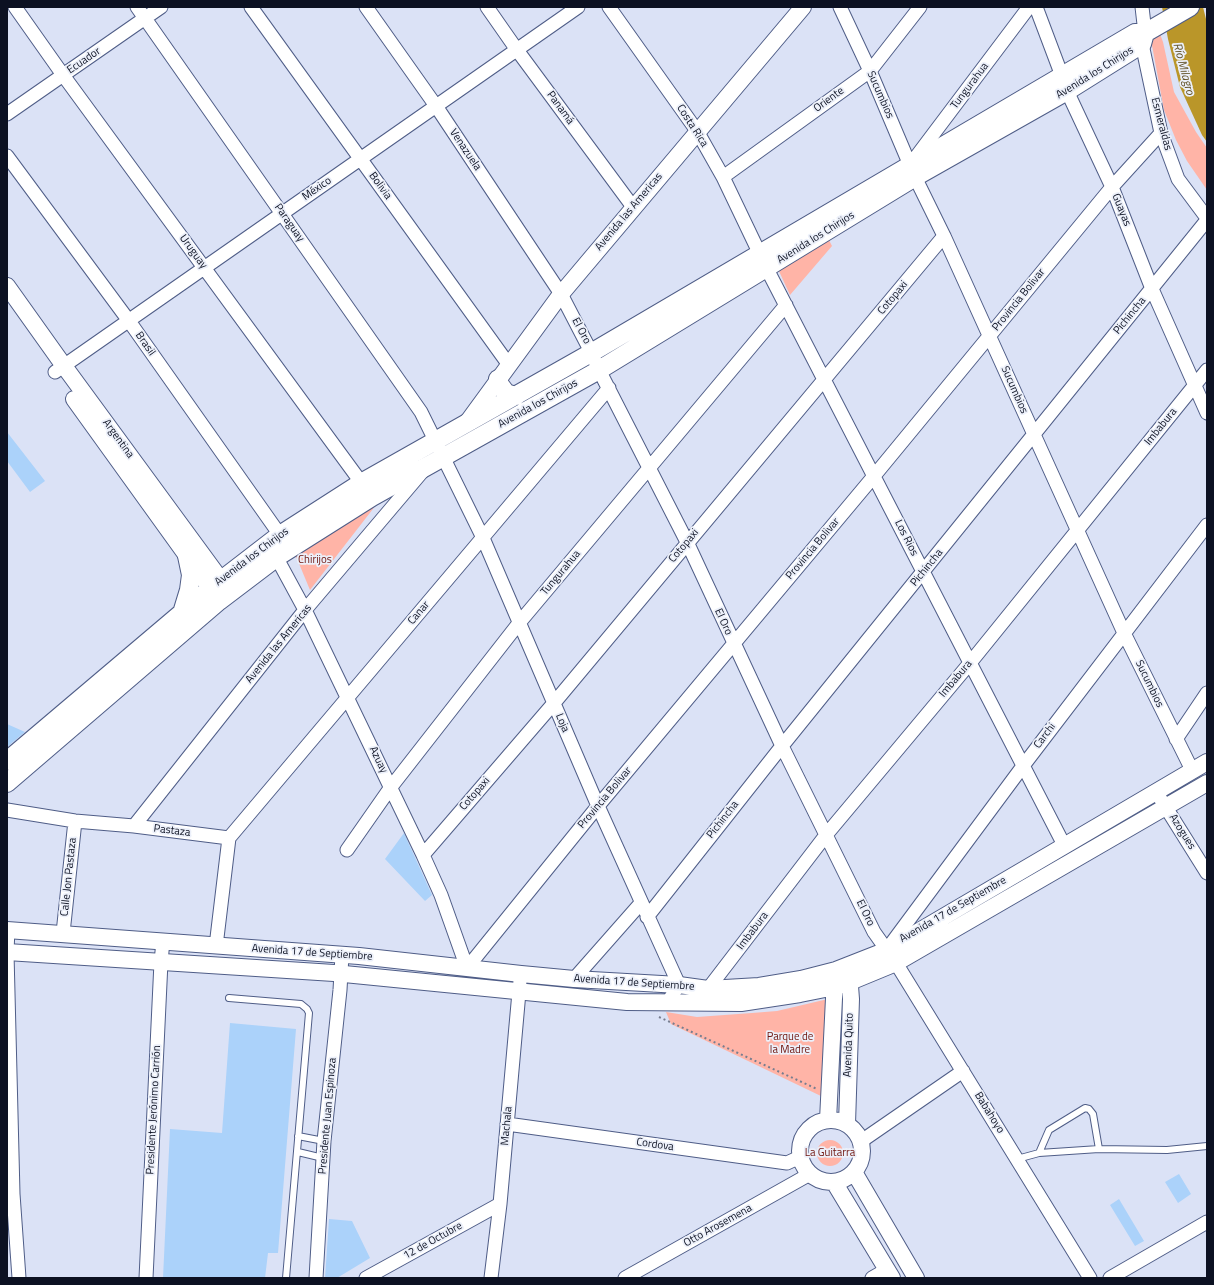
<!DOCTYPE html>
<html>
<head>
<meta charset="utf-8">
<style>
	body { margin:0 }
	#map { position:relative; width:1214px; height:1285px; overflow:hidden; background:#dbe2f6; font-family:"Titillium Web",sans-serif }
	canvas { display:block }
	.frame { position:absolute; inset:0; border:8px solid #0c1122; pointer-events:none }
</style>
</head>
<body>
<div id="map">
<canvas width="1214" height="1285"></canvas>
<div class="frame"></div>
</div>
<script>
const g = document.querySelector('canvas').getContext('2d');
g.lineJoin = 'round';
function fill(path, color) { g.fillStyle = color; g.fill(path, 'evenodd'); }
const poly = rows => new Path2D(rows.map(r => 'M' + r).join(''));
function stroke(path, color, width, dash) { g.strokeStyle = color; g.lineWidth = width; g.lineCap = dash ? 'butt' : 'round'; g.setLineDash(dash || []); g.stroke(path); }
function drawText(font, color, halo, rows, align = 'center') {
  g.font = font + ' "Titillium Web",sans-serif'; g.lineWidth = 3.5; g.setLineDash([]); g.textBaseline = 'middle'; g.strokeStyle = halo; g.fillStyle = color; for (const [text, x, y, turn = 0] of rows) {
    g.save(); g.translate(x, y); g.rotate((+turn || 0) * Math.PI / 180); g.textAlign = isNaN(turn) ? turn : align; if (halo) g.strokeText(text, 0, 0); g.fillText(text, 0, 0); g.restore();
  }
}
fill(poly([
	[1160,34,1163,42,1174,92,1196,132,1207,148,1207,190,1187,161,1176,140,1164,110,1151,40],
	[829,240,832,246,790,295,778,269],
	[376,505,310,590,295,554],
	[828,999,823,1097,671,1024,666,1012,697,1017,752,1013,777,1011],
	'817 1153a13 13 0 1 1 26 0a13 13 0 1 1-26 0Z'
]), '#ffb4a7');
fill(poly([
	[1162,7,1203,7,1207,23,1207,142,1202,135,1180,87,1168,39]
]), '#ba9629');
fill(poly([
	[7,432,45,481,30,492,7,461],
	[7,724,25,732,7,747],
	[404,833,432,895,425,901,385,859],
	[230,1023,296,1029,278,1253,268,1253,265,1278,163,1278,170,1129,222,1133],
	[1179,1174,1191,1194,1178,1203,1165,1182],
	[1119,1199,1144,1241,1135,1246,1110,1205],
	[329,1219,352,1221,370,1258,337,1278,325,1278]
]), '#abd2fa');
const service = poly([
	[229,998,301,1004,307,1009,309,1013,286,1278],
	[298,1136,324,1141],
	[1099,1149,1093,1114,1089,1109,1085,1108,1049,1130,1039,1153,1099,1149,1167,1150,1207,1146],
	[298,1152,323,1158],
	[1017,1159,1039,1153]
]);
const minor = poly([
	[15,7,63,75,366,489],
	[137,7,421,412,483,538,598,806,679,985,667,1003],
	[251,7,509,365],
	[366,7,436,106,561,294,589,348,599,370,687,542,782,746,874,932,896,963,1090,1278],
	[487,7,517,50,633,207],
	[609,7,697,131,723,177,767,269,1064,845],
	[840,7,870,71,915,177,944,236,1124,633,1192,770],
	[1036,7,1062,76,1067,91,1112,187,1152,289,1207,413],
	[1142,7,1145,33],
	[1142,44,1161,133,1178,179,1207,218],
	[7,114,161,7],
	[7,156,129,321,280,535],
	[913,161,1029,7],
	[723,177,870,71,920,7],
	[55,372,578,7],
	[273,551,305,610,423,855,441,895,467,968],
	[1176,739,1207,693],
	[1160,798,1207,873],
	[7,810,75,821,134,826,229,838,216,946],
	[134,826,305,610,422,472],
	[229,838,609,388],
	[347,850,391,787,519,623,786,305],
	[423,855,554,703,944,236],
	[647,917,782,746,1207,220],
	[63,933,75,821],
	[888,948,1023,766,1207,525],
	[7,951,8,930],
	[7,953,13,1194,19,1278],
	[467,968,598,806,874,476,1112,187,1161,133],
	[574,979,641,903],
	[708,989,826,835,970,663,1207,370],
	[507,1124,787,1163,800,1157],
	[860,1142,963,1071],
	[146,1278,161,962,163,941],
	[316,1278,324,1141,340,990,342,955],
	[366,1278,500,1204],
	[491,1278,500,1204,520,981],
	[625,1278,810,1174],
	[872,1278,886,1270],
	[1110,1278,1207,1222]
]);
const tertiary = poly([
	[7,286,64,366,229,591],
	[74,399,218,599],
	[466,424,561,294,803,7],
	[7,930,359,956,521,974,574,979,679,985,708,989,759,986,801,979,836,970,887,950,1207,762],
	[7,952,334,973,627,1002,741,1003,800,994,835,987,850,982,896,963,1207,783],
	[828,1120,835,978],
	'800 1151a31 31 0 1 1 62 0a31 31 0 1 1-62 0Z',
	[847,1124,851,999,849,973],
	[854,1172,916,1278],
	[834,1182,892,1278]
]);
const secondary = poly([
	[1145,33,1190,7],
	[498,379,500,385,506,393,516,396],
	[182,613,189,590,191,575,187,556],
	[7,761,210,589,280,535,361,483,591,353,1135,33,1145,33],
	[7,783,219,601,277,557,372,497,599,370,915,177,1067,91,1142,44,1145,33]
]);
stroke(service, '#4f5d87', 8);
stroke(minor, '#4f5d87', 15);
stroke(tertiary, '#4f5d87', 18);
stroke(secondary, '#4f5d87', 20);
stroke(poly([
	[659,1017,817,1089]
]), '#777d8f', 2, [2, 3]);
stroke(service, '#fff', 6);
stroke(minor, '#fff', 13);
stroke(tertiary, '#fff', 16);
stroke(secondary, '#fff', 18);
drawText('11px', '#0c1122', '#ecf0fa', [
	["Ecuador",84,61,-34],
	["Avenida los Chirijos",1095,73,-32],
	["Tungurahua",970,86,-53],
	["Sucumbios",880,95,66],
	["Oriente",829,100,-36],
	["Panamá",560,108,54],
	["Esmeraldas",1161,124,75],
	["Costa Rica",692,126,57],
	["Venazuela",465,150,56],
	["Bolivia",380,186,54],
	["México",317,189,-35],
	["Guayas",1121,210,68],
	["Avenida las Americas",629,212,-50],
	["Paraguay",289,223,55],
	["Avenida los Chirijos",816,238,-32],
	["Uruguay",193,252,54],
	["Cotopaxi",893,298,-50],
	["Provincia Bolivar",1019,300,-51],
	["Pichincha",1130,316,-51],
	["El Oro",581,331,62],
	["Brasil",145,344,55],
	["Sucumbios",1014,390,66],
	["Avenida los Chirijos",538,404,-29],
	["Imbabura",1161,427,-51],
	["Argentina",118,439,54],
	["Los Rios",906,538,63],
	["Cotopaxi",684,546,-50],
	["Provincia Bolivar",813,549,-50],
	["Avenida los Chirijos",252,557,-37],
	["Pichincha",927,568,-51],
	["Tungurahua",561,573,-50],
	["Canar",419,613,-50],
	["El Oro",723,622,65],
	["Avenida las Americas",279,644,-51],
	["Imbabura",956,679,-50],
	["Sucumbios",1149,684,64],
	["Loja",562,723,67],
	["Carchi",1045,736,-53],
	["Azuay",378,760,64],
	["Cotopaxi",475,794,-49],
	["Provincia Bolivar",605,798,-50],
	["Pichincha",723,820,-52],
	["Pastaza",172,831,7],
	["Azogues",1182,832,58],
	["Calle Jon Pastaza",69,877,-84],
	["Avenida 17 de Septiembre",953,910,-30],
	["El Oro",865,913,64],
	["Imbabura",753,931,-53],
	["Avenida 17 de Septiembre",312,953,4],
	["Avenida 17 de Septiembre",634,983,4],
	["Avenida Quito",849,1045,-88],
	["Presidente Jerónimo Carrión",154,1110,-87],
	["Babahoyo",989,1113,58],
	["Presidente Juan Espinoza",328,1116,-85],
	["Machala",507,1126,-85],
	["Cordova",655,1145,8],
	["Otto Arosemena",718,1226,-29],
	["12 de Octubre",433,1241,-29]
]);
drawText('11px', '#6e130c', '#ecf0fa', [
	["Chirijos",315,560],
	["Parque de",790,1037],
	["la Madre",790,1050],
	["La Guitarra",830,1153]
]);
drawText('italic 12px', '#64542a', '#ecf0fa', [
	["Río Milagro",1183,69,75]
]);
</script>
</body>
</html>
